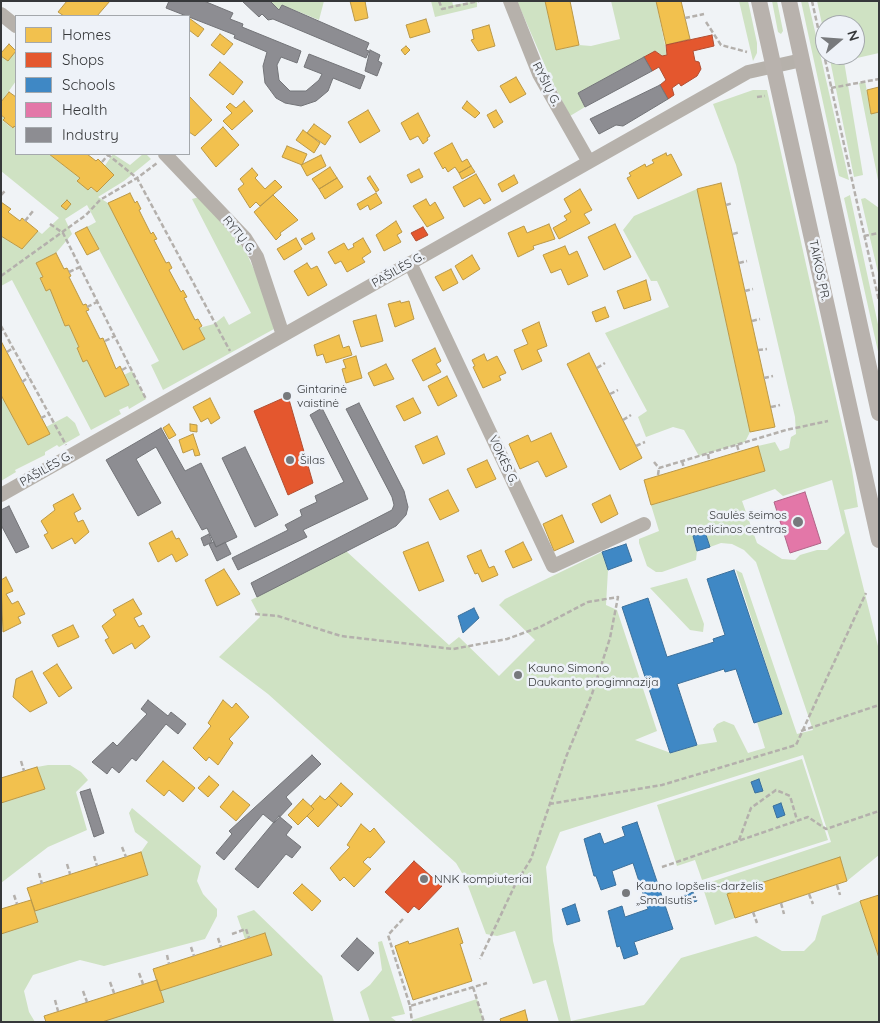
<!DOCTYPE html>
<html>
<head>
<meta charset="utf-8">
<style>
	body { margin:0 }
	#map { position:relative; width:880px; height:1023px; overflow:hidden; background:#f0f3f6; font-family:Quicksand,sans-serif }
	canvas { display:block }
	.frame { position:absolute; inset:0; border:2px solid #36383a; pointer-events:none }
	.legend { position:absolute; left:15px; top:15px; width:175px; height:140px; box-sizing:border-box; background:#eef2f8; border:1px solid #a4a8ac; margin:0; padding:6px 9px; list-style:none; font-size:15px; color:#36383a }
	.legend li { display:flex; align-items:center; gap:10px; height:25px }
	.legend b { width:25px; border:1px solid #a4a8ac }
	.north { position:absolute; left:815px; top:15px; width:50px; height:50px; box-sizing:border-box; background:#eef2f8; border:1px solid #a4a8ac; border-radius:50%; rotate:72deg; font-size:14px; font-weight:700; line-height:20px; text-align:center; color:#36383a }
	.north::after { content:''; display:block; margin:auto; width:18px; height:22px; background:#77797c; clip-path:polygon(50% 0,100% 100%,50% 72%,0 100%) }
</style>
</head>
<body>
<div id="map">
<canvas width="880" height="1023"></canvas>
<div class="frame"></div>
<ul class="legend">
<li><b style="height:14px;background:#f2c14e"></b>Homes</li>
<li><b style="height:14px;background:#e4572e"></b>Shops</li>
<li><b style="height:14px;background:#3f88c5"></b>Schools</li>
<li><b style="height:14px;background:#e377a8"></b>Health</li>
<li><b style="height:14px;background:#8d8d92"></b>Industry</li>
</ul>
<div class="north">N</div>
</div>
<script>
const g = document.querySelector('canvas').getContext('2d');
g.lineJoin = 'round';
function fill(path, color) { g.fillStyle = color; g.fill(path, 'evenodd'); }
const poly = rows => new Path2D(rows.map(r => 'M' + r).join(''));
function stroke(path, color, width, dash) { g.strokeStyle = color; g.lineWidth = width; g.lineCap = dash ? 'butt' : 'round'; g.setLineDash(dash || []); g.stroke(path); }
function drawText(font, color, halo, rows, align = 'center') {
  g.font = font + ' Quicksand,sans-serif'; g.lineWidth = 5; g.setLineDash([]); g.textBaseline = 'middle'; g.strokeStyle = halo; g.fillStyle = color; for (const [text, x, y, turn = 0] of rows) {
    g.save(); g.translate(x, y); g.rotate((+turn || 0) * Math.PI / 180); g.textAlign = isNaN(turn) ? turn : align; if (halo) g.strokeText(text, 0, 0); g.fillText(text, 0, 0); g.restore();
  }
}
fill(poly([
	[270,1,324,1,319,20,282,5,279,10],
	[431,1,452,1,453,5,477,1,477,7,435,17],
	[517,1,545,1,556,50,579,45,591,46,620,39,611,1,656,1,667,55,662,56,655,51,578,93,585,107,570,116,550,77],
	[739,1,748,1,757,43,757,53,753,61],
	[772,1,777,1,783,31,781,34,778,32],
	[801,1,808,1,849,180,839,176],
	[817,1,879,1,879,53,844,61,863,175,854,177,829,55,855,55,855,25,825,25,825,38],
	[16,51,16,81,1,102,1,56,8,61],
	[865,81,871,113,879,112,878,180,859,83],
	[753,90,767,90,852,470,858,507,844,510,879,650,879,855,847,881,840,858,727,894,735,918,715,925,702,885,831,842,803,755,560,832,546,867,553,941,571,1021,644,1005,681,958,756,936,782,951,804,951,815,940,822,916,860,901,879,958,879,1022,559,1022,546,980,533,984,515,931,497,936,486,934,465,878,456,863,268,694,219,657,260,617,251,600,346,551,449,645,459,637,499,676,535,640,499,605,505,599,602,552,608,570,606,605,617,610,657,731,635,740,671,753,697,745,717,742,713,729,717,724,724,721,734,725,748,753,765,748,757,722,782,714,736,570,742,573,797,734,813,730,756,562,744,550,732,544,721,543,710,547,705,532,693,536,697,551,696,560,662,572,656,572,647,566,639,543,639,539,659,531,651,505,765,471,758,446,775,442,780,451,789,448,791,437,796,434,795,417,736,165,713,104],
	[832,480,845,533,827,550,817,550,800,555,795,560,782,559,757,543,742,501,775,489,783,496],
	[1,115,5,118,3,121,12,128,14,126,16,128,16,154,49,154,80,178,78,180,97,192,114,175,104,167,113,154,130,165,143,154,146,154,151,159,124,181,98,197,108,203,183,350,205,339,199,328,214,324,224,316,229,325,251,313,192,199,199,197,245,250,257,276,274,329,163,390,151,365,159,361,87,227,96,222,87,205,65,219,72,234,56,253,36,263,43,277,40,279,46,291,50,289,61,312,59,313,65,326,69,325,79,347,77,349,83,361,87,360,105,397,129,385,124,375,132,371,146,399,129,409,128,406,119,410,121,414,91,430,12,280,1,286,1,236,22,249,33,236,38,231,42,234,59,218,1,171],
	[697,189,750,432,745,442,699,456,684,430,673,427,646,437,638,417,647,411,605,333,669,307,657,281,651,281,623,230,634,216],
	[850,195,879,329,879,356,844,198],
	[865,198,879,208,879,277,861,199],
	[1,395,28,445,49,434,46,427,67,416,75,423,80,435,59,447,57,445,45,452,45,455,15,470,16,472,1,481],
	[687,578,704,624,703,632,690,630,650,588],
	[802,759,828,840,702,880,695,860,677,866,657,805],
	[48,765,70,765,81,772,88,780,76,792,87,830,48,847,1,883,1,803,45,789,37,767],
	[132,808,201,866,197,881,203,894,217,909,217,916,205,939,104,966,80,960,33,975,24,991,29,1012,35,1022,1,1022,1,934,38,922,35,911,148,875,141,852,148,842,135,832,129,813],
	[254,910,322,976,334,1022,102,1022,160,991,272,955,265,933,245,939,237,916],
	[382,941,405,1014,391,1017,397,1022,370,1022,360,992,370,985,382,970,378,942],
	[477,999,484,1022,412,1022,412,1020]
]), '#cfe2c3');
const homes = poly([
	[67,1,110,1,97,16,64,16,58,12,67,1],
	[350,1,365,1,368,18,355,21,350,1],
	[545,1,570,1,579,45,556,50,545,1],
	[656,1,681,1,690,39,666,45,656,1],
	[189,18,204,29,198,37,189,30,189,18],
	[426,19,430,32,410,38,406,25,426,19],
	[489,25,495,46,478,51,471,40,474,39,472,30,489,25],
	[220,34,233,44,224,55,211,45,220,34],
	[9,44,16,51,8,61,1,56,1,53,9,44],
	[406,46,410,50,405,55,401,50,406,46],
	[220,62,243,82,233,95,209,75,220,62],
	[516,77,526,94,510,103,500,86,516,77],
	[879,87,879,112,871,114,867,90,879,87],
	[9,92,16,97,16,128,14,126,13,128,3,120,5,118,1,115,1,102,9,92],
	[189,96,212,120,195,136,189,132,189,96],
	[244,101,253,111,232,130,223,121,232,113,226,107,230,103,236,108,244,101],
	[467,101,480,113,475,118,462,108,467,101],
	[368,110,380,131,360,143,348,122,368,110],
	[496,110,503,122,494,128,487,115,496,110],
	[418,113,430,136,427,138,428,140,423,144,418,136,410,140,401,123,418,113],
	[314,124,331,136,325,145,307,133,314,124],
	[223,127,239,145,216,167,201,148,223,127],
	[303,130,320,143,314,153,296,140,303,130],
	[452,143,462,162,467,159,471,166,459,173,455,167,448,172,445,167,443,169,434,153,452,143],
	[287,146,307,154,302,165,282,157,287,146],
	[666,153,667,156,671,154,682,175,638,199,627,178,631,176,629,173,645,164,646,167,654,163,652,160,666,153],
	[49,154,87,154,96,161,98,159,114,175,97,192,91,187,88,190,77,181,80,178,49,154],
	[321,155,326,166,307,176,301,165,321,155],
	[471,166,475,172,462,179,459,173,471,166],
	[330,167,337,178,319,189,312,179,330,167],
	[252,168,258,175,255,178,265,189,275,180,282,187,260,206,256,202,250,208,238,189,244,184,240,179,252,168],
	[419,169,423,177,411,183,407,175,419,169],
	[476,174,491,200,484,204,480,198,464,207,453,187,476,174],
	[514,175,518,183,502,192,498,184,514,175],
	[370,176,379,190,376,192,367,178,370,176],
	[337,178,343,187,325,199,319,189,337,178],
	[721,183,775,427,750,432,697,189,721,183],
	[580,189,592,210,584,214,590,223,559,239,553,228,567,220,564,216,571,212,564,199,580,189],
	[130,193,135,203,137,201,141,209,139,210,151,234,153,232,157,239,154,240,166,263,169,262,172,268,169,270,181,292,183,290,187,297,184,298,195,320,198,319,202,326,199,328,205,339,183,350,108,203,130,193],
	[376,193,382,203,370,210,368,205,360,210,357,204,376,193],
	[273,195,298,220,280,233,281,235,276,240,254,212,273,195],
	[426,199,430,206,435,202,444,218,427,227,413,206,426,199],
	[67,200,71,204,66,210,61,206,67,200],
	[1,202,11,209,8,212,20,221,22,218,38,231,22,249,1,236,1,202],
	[396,221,402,232,397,235,401,242,384,251,376,235,396,221],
	[549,224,555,239,533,246,534,249,518,257,508,233,524,226,527,233,549,224],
	[615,224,631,257,604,270,588,237,615,224],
	[87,227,99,249,87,255,75,233,87,227],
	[312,233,315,239,305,245,301,239,312,233],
	[296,238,302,249,284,260,277,249,296,238],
	[363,238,371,252,362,258,365,262,347,272,341,261,335,264,328,252,344,243,348,250,354,247,353,244,363,238],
	[565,246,569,255,577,251,588,276,568,285,561,269,551,273,543,255,565,246],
	[56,253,64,269,67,268,71,276,69,277,83,305,86,304,89,310,86,311,100,339,103,338,116,369,120,366,129,385,105,397,87,360,83,362,77,348,79,347,69,325,65,326,50,289,46,291,40,278,43,277,36,263,56,253],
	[472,255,480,269,463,280,455,266,472,255],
	[307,263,311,269,317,266,327,285,308,296,294,271,307,263],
	[451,269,458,283,443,291,435,277,451,269],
	[646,280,651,300,624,309,617,291,646,280],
	[400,301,401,303,409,301,414,319,395,327,388,304,400,301],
	[605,307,609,317,596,322,592,312,605,307],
	[376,315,383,341,361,347,353,321,376,315],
	[539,322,547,346,537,350,542,361,522,370,514,350,528,344,522,330,539,322],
	[339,335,343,348,349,346,352,355,326,363,323,354,317,356,314,345,339,335],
	[1,341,50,434,28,445,1,395,1,341],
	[435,348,441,361,436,364,441,372,423,381,412,360,435,348],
	[589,353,642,458,620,470,567,364,589,353],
	[484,354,487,361,497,356,506,373,499,376,501,380,483,388,473,367,475,366,472,360,484,354],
	[356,356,362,378,346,383,342,369,346,368,343,360,356,356],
	[386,364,394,379,374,386,368,373,386,364],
	[447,376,457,396,438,406,428,386,447,376],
	[210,398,220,418,211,424,208,418,201,422,193,407,210,398],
	[413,398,421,413,404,421,396,406,413,398],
	[169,424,176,435,169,439,163,428,169,424],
	[190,424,197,425,197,432,190,431,190,424],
	[551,433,567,467,546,477,538,461,520,469,509,444,528,435,531,442,551,433],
	[193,434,200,455,195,456,193,449,183,453,179,440,193,434],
	[437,436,445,454,423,464,415,446,437,436],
	[758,446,765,471,651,505,644,480,758,446],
	[487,460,496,479,476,488,467,469,487,460],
	[448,490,459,511,440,520,429,499,448,490],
	[73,494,81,509,74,513,78,522,83,520,89,532,75,544,72,538,52,549,44,535,48,533,41,521,55,510,53,505,73,494],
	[610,495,618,514,601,523,592,504,610,495],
	[562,515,574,542,554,551,543,524,562,515],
	[172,531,176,539,179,538,188,555,176,562,172,554,158,562,149,543,172,531],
	[428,542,444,581,419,591,403,552,428,542],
	[523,542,532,560,513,568,505,551,523,542],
	[481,550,489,568,494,566,498,575,482,582,478,573,475,574,467,556,481,550],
	[224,569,240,594,217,606,205,580,224,569],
	[6,577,13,591,6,594,12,604,18,601,25,614,18,617,21,623,3,632,1,580,6,577],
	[133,599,142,614,134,618,139,627,143,625,150,637,135,649,132,643,113,654,105,640,109,638,102,626,116,615,113,610,133,599],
	[73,625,79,637,58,647,52,635,73,625],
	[57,664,72,688,59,697,43,673,57,664],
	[32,671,47,703,30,712,13,697,16,679,32,671],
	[223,700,232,708,236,703,249,717,229,739,233,743,218,765,209,757,206,761,193,748,211,726,208,723,223,700],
	[163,761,195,788,183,802,169,790,164,796,146,781,163,761],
	[37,767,45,789,1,803,1,778,37,767],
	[209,776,219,785,208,797,198,788,209,776],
	[341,783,353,794,341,807,329,796,341,783],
	[233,791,250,805,236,821,220,807,233,791],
	[320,796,325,800,329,796,338,805,318,827,307,816,314,809,311,806,320,796],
	[303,799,314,809,298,825,288,815,303,799],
	[361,824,370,832,374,828,385,842,370,858,368,857,363,862,371,869,354,887,344,877,340,881,330,868,350,847,347,845,361,824],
	[141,852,148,875,35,911,27,888,141,852],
	[840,857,847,881,735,918,727,894,840,857],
	[302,884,321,901,312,911,293,893,302,884],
	[879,895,879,958,860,901,879,895],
	[31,900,38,922,1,934,1,909,31,900],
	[458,928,463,943,460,944,472,981,413,1000,395,946,408,941,409,944,458,928],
	[265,933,272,955,160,991,153,969,265,933],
	[157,980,164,1002,102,1022,46,1022,44,1016,157,980],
	[525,1010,528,1022,501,1022,500,1019,525,1010]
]);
fill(homes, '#f2c14e');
stroke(homes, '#ba9848', 1);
const shops = poly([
	[712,35,714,46,693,51,695,61,699,62,701,69,697,76,681,86,679,83,672,88,674,95,668,99,660,85,666,80,659,67,652,71,644,57,655,51,662,56,667,55,666,45,712,35],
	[423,227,428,235,416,241,411,233,423,227],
	[288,396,313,483,288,495,254,411,288,396],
	[414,861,442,886,419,910,414,906,408,913,385,892,414,861]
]);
fill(shops, '#e4572e');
stroke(shops, '#b04e32', 1);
const schools = poly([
	[705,532,710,547,697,551,693,536,705,532],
	[626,544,632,561,608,570,602,552,626,544],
	[734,570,782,714,754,723,736,669,725,672,724,669,677,684,697,745,670,753,622,607,648,598,667,657,714,642,713,639,725,635,707,579,734,570],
	[474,608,479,618,463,633,458,616,474,608],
	[759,779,763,791,755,793,751,782,759,779],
	[781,803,785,815,777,818,773,806,781,803],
	[637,822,673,929,634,942,638,954,624,959,620,946,617,947,608,911,622,906,625,917,648,909,633,863,612,871,616,885,601,890,596,876,594,876,584,839,600,833,604,844,625,836,622,827,637,822],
	[693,892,697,901,685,905,682,896,693,892],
	[575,904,580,921,567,925,562,909,575,904]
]);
fill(schools, '#3f88c5');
stroke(schools, '#3c709b', 1);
const health = poly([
	[805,492,821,543,790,553,774,502,805,492]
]);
fill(health, '#e377a8');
stroke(health, '#af6487', 1);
const industry = poly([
	[169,1,204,1,233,13,230,19,243,24,242,27,301,51,297,63,281,57,277,65,279,80,290,91,306,91,319,80,322,74,304,67,309,54,365,76,360,89,333,78,328,91,316,101,301,106,285,103,276,98,265,83,263,66,267,52,234,38,235,35,166,8,169,1],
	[242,1,270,1,279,10,282,5,369,43,366,50,369,51,366,58,273,19,268,20,262,14,259,17,242,1],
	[370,50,380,55,378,61,382,63,377,76,365,71,370,50],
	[644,57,652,71,585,107,578,93,644,57],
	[660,85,668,99,623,126,616,125,599,134,590,119,660,85],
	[359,403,404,491,408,507,406,515,396,526,257,597,251,583,392,510,394,505,392,497,346,409,359,403],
	[322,408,368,499,303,530,307,537,238,570,232,558,288,530,285,525,302,516,300,510,317,502,315,496,344,482,310,415,322,408],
	[161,428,185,471,201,463,237,537,216,547,207,528,202,530,156,447,136,459,161,503,138,516,106,460,161,428],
	[245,447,278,515,255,527,222,458,245,447],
	[9,506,29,547,16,553,1,525,1,510,9,506],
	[209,534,212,542,204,546,201,538,209,534],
	[214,542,216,547,225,542,231,554,217,561,209,544,214,542],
	[148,700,168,716,171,712,186,724,178,734,166,724,136,761,132,758,119,773,112,767,107,774,92,762,113,742,117,746,147,714,141,709,148,700],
	[312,755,321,764,286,797,292,804,274,823,263,814,224,860,216,853,232,834,229,831,312,755],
	[90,789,104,833,94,837,80,792,90,789],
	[279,816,292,827,286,835,301,847,292,858,286,854,258,888,235,869,279,816],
	[357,938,374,953,358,971,341,956,357,938]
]);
fill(industry, '#8d8d92');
stroke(industry, '#737478', 1);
stroke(poly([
	[439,1,442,9,479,1],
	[812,1,879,301],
	[685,18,704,14],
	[706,22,721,45,747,52],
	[831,88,879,79],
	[757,97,765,96],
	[107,154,137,178,230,351],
	[102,162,108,155],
	[1,195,6,190],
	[726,205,733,203],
	[25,221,33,211],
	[50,224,63,233,146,399],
	[733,234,740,232],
	[864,236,879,233],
	[739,263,747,261],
	[69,272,80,267],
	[1,276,86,215,100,200,137,178,157,163],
	[745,291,753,289],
	[87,307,97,302],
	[752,321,760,319],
	[1,326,66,445],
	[105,341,115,336],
	[758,350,767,349],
	[7,352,13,348],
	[597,368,605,363],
	[122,370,129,366],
	[764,378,773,376],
	[22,382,29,377],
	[610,394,618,390],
	[771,407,780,405],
	[41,418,49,414],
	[623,420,631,415],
	[737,445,739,452],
	[636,446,645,442],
	[708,454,709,460],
	[682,461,684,468],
	[654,462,659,468,786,430,828,421],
	[658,475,659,468],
	[255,614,278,616,341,636,453,649,507,639,540,627,588,602,618,597,610,638,592,694,566,757,531,859,515,885,480,959],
	[801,731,879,705],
	[21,761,24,771],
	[549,804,662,785,796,745,866,593],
	[739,840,751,808,776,790,790,796,797,820],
	[122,847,126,857],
	[94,856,97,866],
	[67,864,70,874],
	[662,867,808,817,826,829,879,811],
	[39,873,42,884],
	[837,885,840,895],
	[809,894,813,904],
	[14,895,17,904],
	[781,903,784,914],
	[753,912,757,923],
	[403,919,388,935,410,1006,487,983],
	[232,934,246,929,249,938],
	[218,938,221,947],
	[191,947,194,956],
	[167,955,169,964],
	[139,973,143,984],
	[110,982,114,993],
	[473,987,484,1022],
	[83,991,87,1002],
	[55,1000,58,1011],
	[410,1006,412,1022]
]), '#b4b0ac', 2.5, [5, 2.5]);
stroke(poly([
	[510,1,539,74,589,162],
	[1,14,16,26],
	[165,154,245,238,257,257,283,335],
	[410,263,553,566,644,524],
	[1,495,748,72,802,60]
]), '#b6b1ab', 14);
stroke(poly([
	[759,1,879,540],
	[789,1,879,413]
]), '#b8b2ad', 16);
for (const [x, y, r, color] of [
	[287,396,5,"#77797c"],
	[290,460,5,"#77797c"],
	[798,522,6,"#77797c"],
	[518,675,5,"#77797c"],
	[424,879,5,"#77797c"],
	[626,893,5,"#77797c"]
]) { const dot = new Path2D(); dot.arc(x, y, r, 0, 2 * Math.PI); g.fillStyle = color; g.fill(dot); stroke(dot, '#eef2f8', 2); }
drawText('12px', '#36383a', '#eef2f8', [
	["RYŠIŲ G.",546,84,63],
	["RYTŲ G.",239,235,51],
	["PAŠILĖS G.",398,270,-30],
	["TAIKOS PR.",819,270,78],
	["VOKĖS G.",503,460,65],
	["PAŠILĖS G.",46,469,-30]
]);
drawText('12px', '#36383a', '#eef2f8', [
	["Gintarinė",297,389],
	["vaistinė",297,403],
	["Šilas",300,460],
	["Saulės šeimos",787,515,"right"],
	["medicinos centras",787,529,"right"],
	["Kauno Simono",528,668],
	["Daukanto progimnazija",528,682],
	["NNK kompiuteriai",434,879],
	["Kauno lopšelis-darželis",636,886],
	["„Smalsutis“",636,900]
], 'left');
</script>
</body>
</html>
